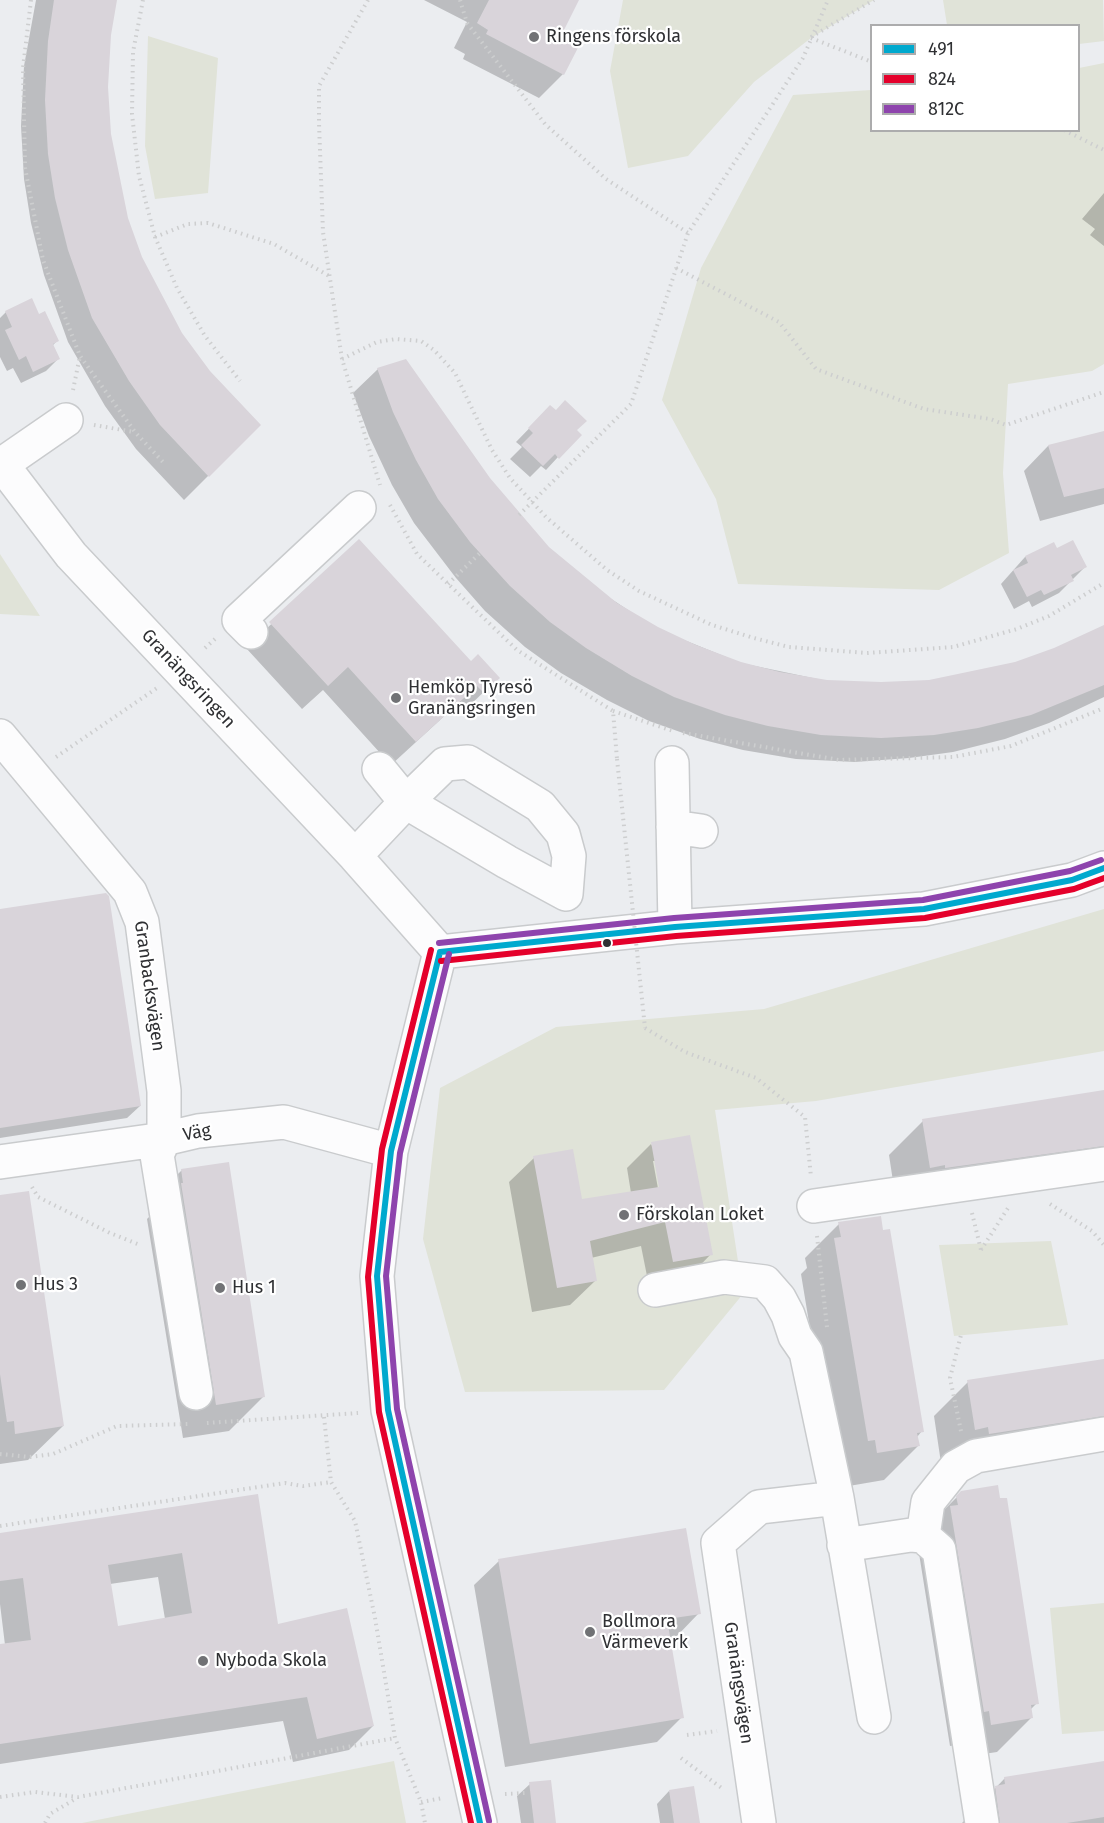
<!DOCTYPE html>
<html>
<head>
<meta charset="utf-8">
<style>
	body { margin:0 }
	#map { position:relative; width:1104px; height:1823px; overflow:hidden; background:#ebedf0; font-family:"Fira Sans",sans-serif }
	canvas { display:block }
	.legend { position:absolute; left:870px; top:24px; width:210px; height:108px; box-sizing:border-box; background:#fff; border:2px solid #acacad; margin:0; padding:8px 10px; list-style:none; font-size:18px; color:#2f3033 }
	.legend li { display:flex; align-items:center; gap:12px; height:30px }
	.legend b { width:30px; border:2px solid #acacad }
</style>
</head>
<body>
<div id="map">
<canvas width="1104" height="1823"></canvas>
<ul class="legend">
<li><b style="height:8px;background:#00a9ce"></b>491</li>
<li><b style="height:8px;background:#e4002b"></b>824</li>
<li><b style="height:8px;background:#8e44ad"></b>812C</li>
</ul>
</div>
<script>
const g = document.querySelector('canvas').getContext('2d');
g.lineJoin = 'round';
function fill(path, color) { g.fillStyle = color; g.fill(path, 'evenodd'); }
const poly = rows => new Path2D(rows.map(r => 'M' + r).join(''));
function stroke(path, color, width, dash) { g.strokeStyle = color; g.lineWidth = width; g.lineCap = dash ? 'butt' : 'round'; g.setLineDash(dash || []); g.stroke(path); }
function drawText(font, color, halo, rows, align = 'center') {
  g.font = font + ' "Fira Sans",sans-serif'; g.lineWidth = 4.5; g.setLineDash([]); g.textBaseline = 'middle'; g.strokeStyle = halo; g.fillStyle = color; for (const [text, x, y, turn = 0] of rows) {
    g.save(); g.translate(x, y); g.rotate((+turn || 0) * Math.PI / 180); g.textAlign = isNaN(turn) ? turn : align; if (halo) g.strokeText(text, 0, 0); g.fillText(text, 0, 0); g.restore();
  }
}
fill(poly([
	[623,0,874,0,811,38,754,82,688,156,628,168,610,71],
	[943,0,1103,0,1104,41,1079,44,1078,26,947,25],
	[148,36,218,58,208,193,155,199,145,146],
	[1104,63,1104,364,1092,371,1008,384,1003,473,1009,553,939,590,738,584,716,499,662,400,701,268,793,95,871,90,872,130,1078,130,1079,68],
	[0,554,40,616,0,614],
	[1104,909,1104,1051,816,1101,715,1110,743,1294,664,1390,465,1392,423,1239,440,1088,556,1027,764,1009],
	[1051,1241,1068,1325,954,1336,939,1245],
	[1104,1603,1104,1731,1062,1734,1050,1608],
	[394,1761,406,1823,82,1823]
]), '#e0e3d8');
fill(poly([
	[36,0,116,0,109,35,107,87,110,134,127,218,141,257,181,334,208,372,259,425,184,500,136,449,105,406,68,342,44,275,31,223,24,179,21,126,24,66],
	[424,0,578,0,562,31,563,74,539,98,463,59,465,54,454,48,467,22],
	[1104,193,1104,246,1090,235,1095,229,1082,219],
	[6,312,38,316,57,341,52,346,58,359,46,371,21,383,13,368,7,371,0,357,0,318],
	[378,369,548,548,584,581,657,629,741,663,827,681,881,684,929,681,1015,663,1055,649,1104,626,1104,697,1049,723,1005,739,953,752,909,758,855,762,796,759,743,750,700,739,649,721,607,700,561,673,525,647,485,611,456,578,414,523,392,485,369,436,353,393],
	[550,407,575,430,558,457,546,470,541,466,530,477,510,459,522,447,516,442],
	[1104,432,1104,504,1040,521,1024,471,1048,446],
	[359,541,471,663,498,678,459,716,452,709,391,765,323,690,302,709,246,648],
	[1053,544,1057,550,1085,567,1059,593,1032,607,1029,601,1014,609,1001,584,1025,557],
	[0,910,140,1106,127,1118,0,1138],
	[1104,1091,1104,1176,896,1201,889,1155,923,1121],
	[651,1144,711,1254,687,1279,649,1286,641,1246,591,1258,595,1281,570,1305,532,1312,509,1182,534,1158,581,1201,631,1193,627,1168],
	[653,1161,656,1161,662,1194,659,1194],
	[182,1170,263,1397,229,1431,183,1438,147,1219,149,1217,148,1204],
	[0,1197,63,1426,28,1460,0,1464],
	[839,1224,922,1431,917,1437,918,1446,884,1480,843,1487,834,1474,801,1274,807,1268,805,1258],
	[1104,1360,1104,1444,941,1463,934,1416,968,1382],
	[962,1492,1037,1703,1030,1710,1031,1718,997,1752,957,1758,956,1745,950,1746,917,1541,927,1527],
	[257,1495,277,1626,373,1726,349,1750,293,1762,283,1721,0,1764,0,1646,5,1645,0,1604,0,1535],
	[158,1577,165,1619,117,1627,110,1584],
	[499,1561,699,1613,675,1638,669,1639,682,1717,657,1742,505,1767,474,1585],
	[1104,1762,1104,1823,962,1823,1005,1778],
	[530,1784,555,1823,521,1823,517,1796],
	[669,1791,699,1823,660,1823,657,1804]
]), '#0003');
fill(poly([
	[54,0,117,0,111,35,108,87,111,134,128,218,142,257,182,333,210,371,261,425,209,477,160,425,129,381,92,318,68,250,55,198,48,154,45,100,48,41],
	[489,0,579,0,564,30,582,40,564,75,486,34,488,30,477,23],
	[32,298,39,314,45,311,59,341,53,344,60,359,33,372,26,356,19,360,5,330,12,327,5,311],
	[406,359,490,478,549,547,617,603,658,627,696,645,741,662,780,672,827,680,881,682,929,680,1015,662,1054,648,1104,625,1104,685,1031,715,978,728,934,735,881,738,821,735,768,726,725,715,674,697,632,676,586,648,550,622,510,586,470,542,438,499,416,460,393,412,377,368],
	[565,400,587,421,577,430,582,435,559,459,555,454,543,466,521,445,533,433,528,428,550,405,556,410],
	[1104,431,1104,488,1064,497,1048,445],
	[359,539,471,661,478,654,500,678,484,693,477,686,416,742,348,667,328,686,269,622],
	[1073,540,1087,567,1071,575,1074,581,1044,595,1041,590,1027,597,1013,570,1028,563,1025,556,1054,542,1057,548],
	[106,893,109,896,141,1106,0,1128,0,909],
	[1104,1090,1104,1146,945,1168,945,1165,930,1168,922,1119],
	[690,1135,713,1255,673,1262,665,1222,590,1241,597,1281,557,1288,533,1156,573,1149,582,1199,659,1187,651,1142],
	[229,1162,265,1397,216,1405,181,1183,183,1183,181,1169],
	[29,1191,64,1426,15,1434,14,1421,7,1422,0,1374,0,1195],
	[881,1216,883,1230,890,1229,924,1432,917,1433,920,1446,877,1453,875,1440,868,1441,834,1238,841,1237,838,1222],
	[1104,1359,1104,1416,989,1434,988,1427,975,1430,967,1380],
	[998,1485,1000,1498,1007,1498,1039,1704,1031,1705,1033,1718,991,1725,989,1711,984,1712,950,1506,958,1505,956,1496,961,1491],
	[258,1494,278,1624,347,1608,374,1726,317,1739,307,1697,0,1744,0,1644,31,1640,23,1578,0,1581,0,1533],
	[182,1553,192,1613,118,1626,108,1565],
	[686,1528,701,1614,667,1619,684,1718,530,1744,498,1559],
	[1104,1761,1104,1817,1067,1823,1000,1823,995,1786,1005,1784,1004,1777],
	[551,1780,556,1823,534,1823,529,1782],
	[694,1786,700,1823,674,1823,669,1790]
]), '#d9d4da');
const minor = poly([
	[0,462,71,555,355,856,440,952],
	[1,465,66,420],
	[251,632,239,620,359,508],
	[0,736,130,892,142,922,164,1091,164,1139,157,1155,196,1393],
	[672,763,675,927],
	[673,827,701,831],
	[355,856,406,802,445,764,468,762,540,806,563,834,569,856,566,894,507,862,406,802,379,769],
	[440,952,391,1151,377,1276,388,1410,480,1823],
	[440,952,675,927,924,909,1072,880,1104,868],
	[0,1162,164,1139,198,1131,284,1122,391,1151],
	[814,1206,1104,1164],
	[655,1290,724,1277,765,1282,779,1298,788,1315,795,1336,806,1352,837,1498,874,1717],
	[923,1536,939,1550,982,1823],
	[844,1545,911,1535,923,1536,928,1502,956,1467,976,1456,1104,1434],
	[759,1823,718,1543,759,1507,837,1498]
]);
stroke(minor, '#c9cbcd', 36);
stroke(poly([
	[31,0,23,68,25,168,43,260,80,356,135,432,163,462],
	[143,0,133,52,132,114,139,176,155,237,177,288,205,336,240,381],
	[368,0,319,86,319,123,323,232,342,359,380,485],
	[460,0,467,23,545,124,606,179,688,233,803,58,828,0],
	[811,37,874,0],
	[811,38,872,62],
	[1064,130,1104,150],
	[155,237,188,224,208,223,274,244,329,276],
	[676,268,779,322,816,369,924,409,990,419,1006,425,1104,392],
	[342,359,377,342,396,339,421,341,434,350,455,373,492,450,510,478,546,517,607,570,639,591,712,625,754,638,789,647,867,653,953,647,1017,629,1049,616,1104,583],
	[73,390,80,356],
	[94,425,134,432],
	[390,505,417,554,517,650,613,711,617,759],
	[519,515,631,404,688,233],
	[448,584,480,553],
	[205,648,215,639],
	[613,711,673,731],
	[683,733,839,760,953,757,1011,746,1104,708],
	[56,757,157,688],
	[645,1028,685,1052,756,1078,805,1117,811,1177],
	[32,1187,38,1197,110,1233,140,1245],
	[1050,1204,1092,1231,1104,1245],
	[972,1213,981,1250],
	[817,1236,827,1327],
	[981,1250,1008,1208],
	[324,1417,331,1482,355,1521,375,1618,395,1738,421,1802,425,1823],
	[207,1423,358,1413],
	[961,1431,950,1378,961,1335],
	[0,1454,30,1457,53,1454,117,1426,188,1424],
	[0,1526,285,1483,303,1486,331,1482],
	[687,1735,717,1731],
	[681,1758,723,1789],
	[505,1794,525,1793],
	[0,1797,35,1792,78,1797,395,1738],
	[421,1802,443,1798],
	[45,1823,50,1814,77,1798]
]), '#cdcecf', 4, [1.5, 4.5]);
stroke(minor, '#fcfcfd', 33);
stroke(poly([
	[617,759,645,1028]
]), '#cdcecf', 4, [1.5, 4.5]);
stroke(poly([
	[440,952,391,1151,377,1276,388,1410,480,1823],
	[440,952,675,927,924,909,1072,880,1104,868]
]), '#00a9ce', 6);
stroke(poly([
	[431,950,382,1149,368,1277,379,1412,471,1823],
	[441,961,676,936,925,918,1074,889,1104,878]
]), '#e4002b', 6);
stroke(poly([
	[439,943,674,918,923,900,1070,871,1101,860],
	[449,954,400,1153,386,1276,397,1409,489,1821]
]), '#8e44ad', 6);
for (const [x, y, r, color] of [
	[534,37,6,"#717275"],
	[396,698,6,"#717275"],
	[607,943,5,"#2f3033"],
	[624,1215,6,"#717275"],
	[21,1285,6,"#717275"],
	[220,1288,6,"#717275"],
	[590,1632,6,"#717275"],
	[203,1661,6,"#717275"]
]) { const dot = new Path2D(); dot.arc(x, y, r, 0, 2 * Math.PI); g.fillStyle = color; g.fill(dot); stroke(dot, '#fff', 2); }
drawText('18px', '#2f3033', '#fff', [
	["Ringens förskola",546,37],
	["Hemköp Tyresö",408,688],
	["Granängsringen",408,709],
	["Förskolan Loket",636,1215],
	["Hus 3",33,1285],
	["Hus 1",232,1288],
	["Bollmora",602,1622],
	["Värmeverk",602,1643],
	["Nyboda Skola",215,1661]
], 'left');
drawText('18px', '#2f3033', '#fff', [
	["Granängsringen",188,679,47],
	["Granbacksvägen",149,986,82],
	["Väg",197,1133,-10],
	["Granängsvägen",738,1683,82]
]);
</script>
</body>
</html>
